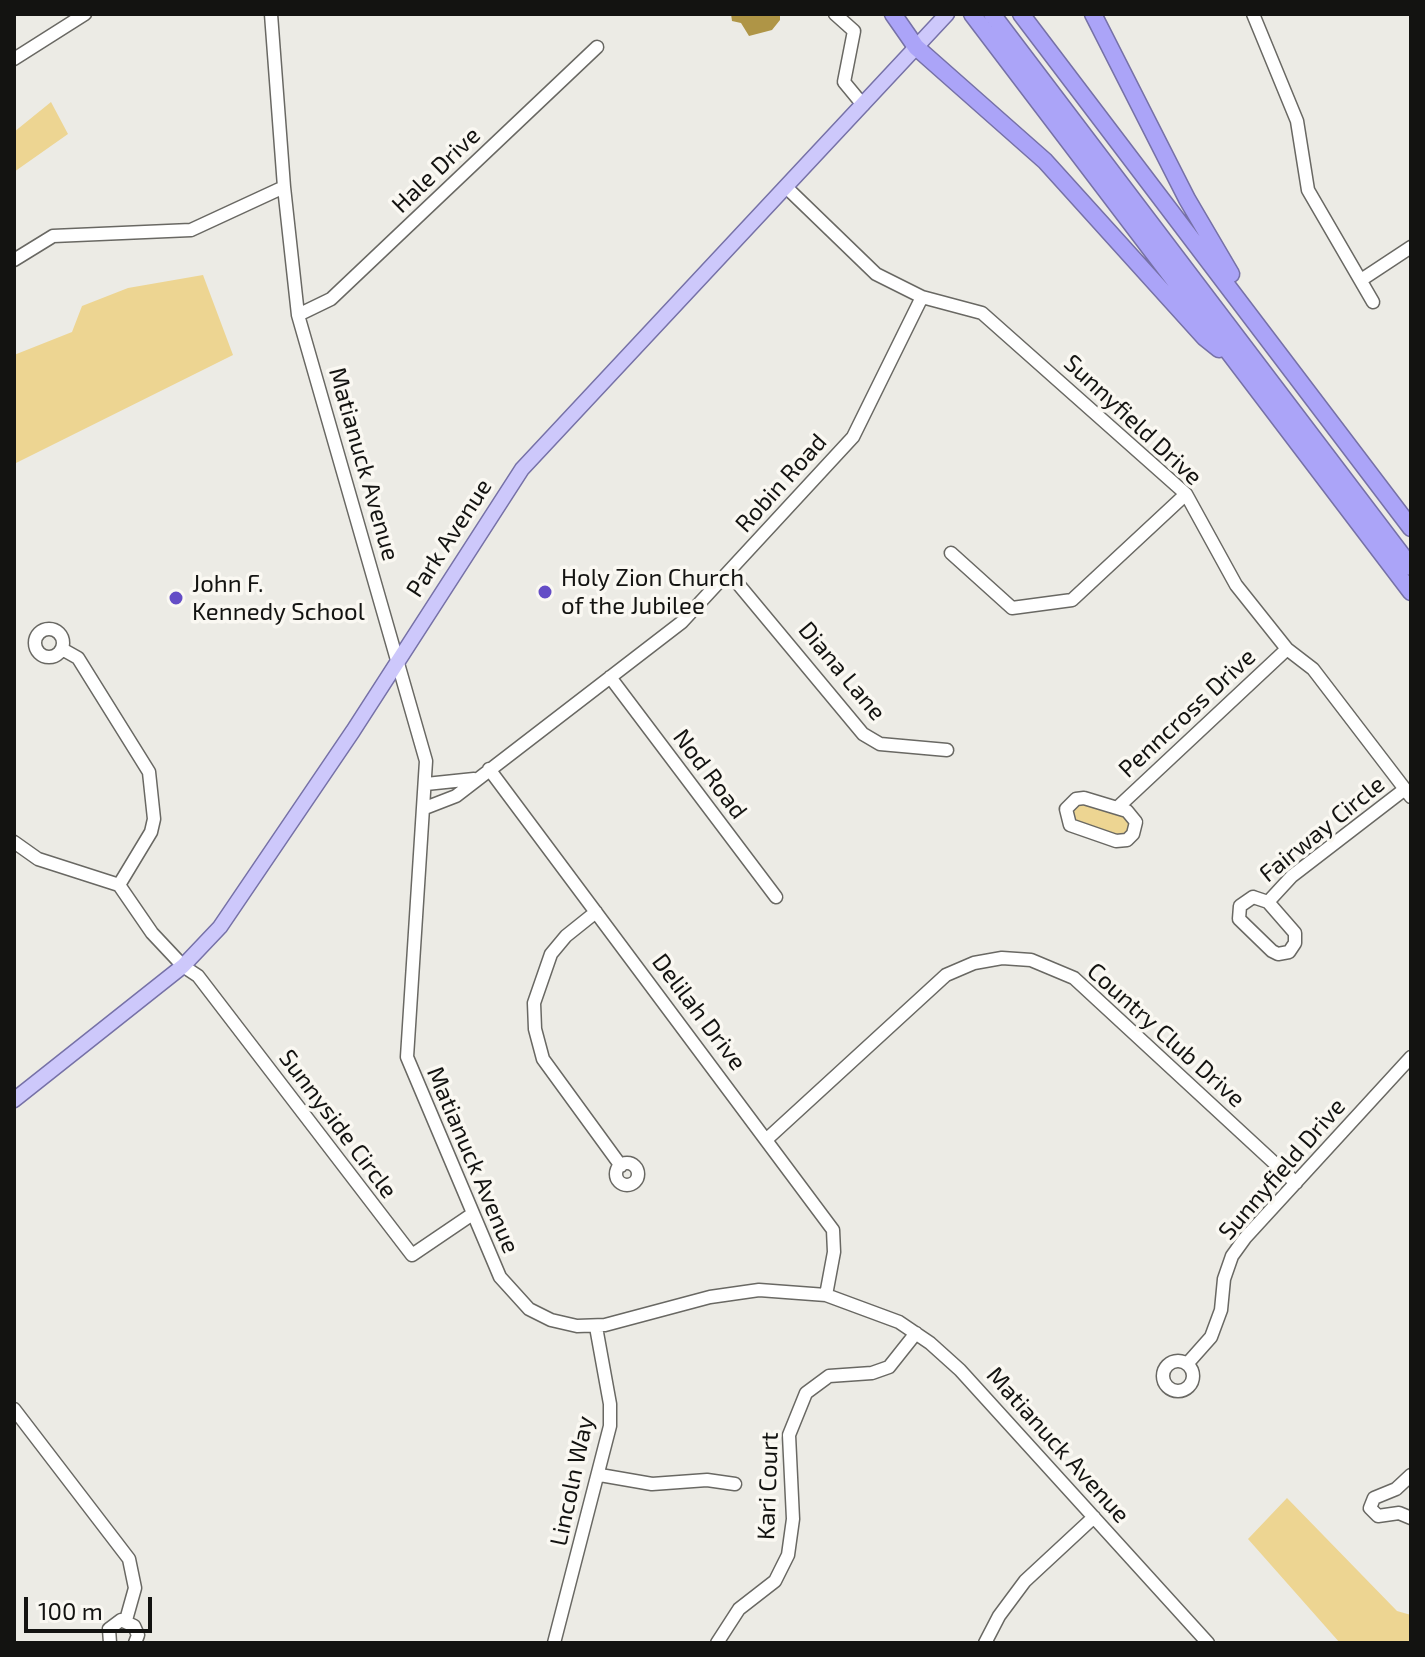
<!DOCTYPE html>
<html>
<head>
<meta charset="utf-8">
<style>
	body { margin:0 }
	#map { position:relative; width:1425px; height:1657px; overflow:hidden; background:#ecebe5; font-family:"Exo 2",sans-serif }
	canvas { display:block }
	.frame { position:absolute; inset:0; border:16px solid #131311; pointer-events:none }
	.scale { position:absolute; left:24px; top:1597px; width:128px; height:36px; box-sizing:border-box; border:4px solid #131311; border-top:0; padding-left:10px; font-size:24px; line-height:28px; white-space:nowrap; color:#131311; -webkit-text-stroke:6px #faf8f2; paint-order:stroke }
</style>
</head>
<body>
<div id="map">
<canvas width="1425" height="1657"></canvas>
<div class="frame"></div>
<div class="scale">100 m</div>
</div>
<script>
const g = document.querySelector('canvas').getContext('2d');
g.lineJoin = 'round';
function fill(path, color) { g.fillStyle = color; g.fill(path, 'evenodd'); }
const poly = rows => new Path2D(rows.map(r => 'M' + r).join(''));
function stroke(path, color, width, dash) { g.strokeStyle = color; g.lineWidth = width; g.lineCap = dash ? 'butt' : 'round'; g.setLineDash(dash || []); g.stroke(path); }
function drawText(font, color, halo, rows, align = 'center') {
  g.font = font + ' "Exo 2",sans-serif'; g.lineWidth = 7; g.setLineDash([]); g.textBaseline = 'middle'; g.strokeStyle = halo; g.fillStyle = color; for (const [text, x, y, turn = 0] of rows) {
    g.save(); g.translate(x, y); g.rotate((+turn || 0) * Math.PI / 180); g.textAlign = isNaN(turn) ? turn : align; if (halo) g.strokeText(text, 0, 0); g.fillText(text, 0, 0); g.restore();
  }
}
fill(poly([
	[51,102,68,134,14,172,14,132],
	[203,275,233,355,14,464,14,355,72,332,82,306,128,288],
	[1078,802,1121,813,1130,820,1130,831,1121,837,1075,824,1070,808],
	[1287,1498,1397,1611,1411,1615,1411,1643,1340,1643,1248,1539]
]), '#edd592');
fill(poly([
	[731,14,780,14,780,20,772,30,749,36,741,23,732,21]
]), '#af9546');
const minor = poly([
	[271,14,284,187,298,315,426,761,407,1057,500,1277,529,1309,551,1320,577,1326,605,1325,710,1297,759,1290,826,1295,899,1322,930,1343,960,1370,1208,1643],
	[835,14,854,31,844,82,863,105],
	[1253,14,1297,121,1308,190,1373,302],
	[14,59,85,14],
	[787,188,876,274,922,297,982,313,1186,494,1236,585,1287,649,1313,669,1411,797],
	[14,260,53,236,191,230,284,187],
	[1361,280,1411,247],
	[298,315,331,299,597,47],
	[951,553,1012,608,1072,600,1186,494],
	[729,573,863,734,880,744,947,750],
	'35 643a14 14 0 1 1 28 0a14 14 0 1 1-28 0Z',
	[62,649,78,658,149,772,154,819,151,832,119,885],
	[610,677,776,897],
	[489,769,833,1230,834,1252,826,1295],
	[426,784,474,779],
	[1084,798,1127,811,1136,822,1133,834,1127,840,1116,841,1070,825,1066,809,1076,799,1084,798],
	[425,808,456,796,682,622,853,437,922,297],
	[1117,808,1287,649],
	[14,842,38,859,119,885,152,933,183,966,198,976,412,1255,471,1215],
	[1253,897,1268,902,1295,933,1295,943,1289,952,1278,954,1272,951,1239,919,1240,906,1253,897],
	[1268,902,1292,876,1405,789],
	[596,912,566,936,551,954,534,1003,535,1029,543,1059,621,1166],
	[767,1139,946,975,974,963,1002,958,1031,960,1074,978,1296,1183],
	'616 1174a11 11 0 1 1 22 0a11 11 0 1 1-22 0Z',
	'1163 1376a15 15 0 1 1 30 0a15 15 0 1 1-30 0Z',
	[1187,1364,1211,1337,1221,1310,1224,1279,1232,1256,1245,1238,1411,1057],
	[14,1409,129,1559,135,1588,126,1620],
	[600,1475,652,1484,707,1480,735,1484],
	[1411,1475,1396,1489,1374,1498,1370,1508,1378,1516,1399,1513,1411,1518],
	[110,1643,109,1629,121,1620,134,1626,138,1635,135,1643],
	[554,1643,610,1426,610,1404,596,1327],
	[717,1643,739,1609,775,1581,788,1555,793,1519,789,1435,806,1393,829,1376,872,1373,889,1367,916,1333],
	[985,1643,999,1616,1025,1581,1094,1517]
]);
const major = poly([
	[14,1100,183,966,220,927,353,731,522,469,947,14]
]);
const highway = poly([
	[893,14,916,47,1045,161,1204,337,1219,349],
	[972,14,1411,592],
	[992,14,1411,567],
	[1021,14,1411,528],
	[1093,14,1187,199,1231,274]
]);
stroke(minor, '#696863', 15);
stroke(major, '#7671a7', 17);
stroke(highway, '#7671a7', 19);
stroke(minor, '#fff', 12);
stroke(major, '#cdc8fb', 14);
stroke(highway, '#aba4f8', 16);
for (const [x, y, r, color] of [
	[545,592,8,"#644dc6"],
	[176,598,8,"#644dc6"]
]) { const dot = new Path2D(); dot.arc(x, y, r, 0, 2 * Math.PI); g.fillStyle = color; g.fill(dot); stroke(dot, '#faf8f2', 3); }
drawText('24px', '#131311', '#faf8f2', [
	["Hale Drive",436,170,-44],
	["Sunnyfield Drive",1133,420,43],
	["Matianuck Avenue",364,464,74],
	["Robin Road",781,483,-48],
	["Park Avenue",449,538,-57],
	["Diana Lane",842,671,50],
	["Penncross Drive",1187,713,-43],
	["Nod Road",710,774,53],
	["Fairway Circle",1322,829,-39],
	["Delilah Drive",699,1012,53],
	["Country Club Drive",1166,1035,42],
	["Sunnyside Circle",338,1124,53],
	["Matianuck Avenue",473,1160,67],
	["Sunnyfield Drive",1282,1169,-49],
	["Matianuck Avenue",1058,1445,48],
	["Lincoln Way",572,1481,-78],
	["Kari Court",768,1486,-88]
]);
drawText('24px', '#131311', '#faf8f2', [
	["Holy Zion Church",561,578],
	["of the Jubilee",561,606],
	["John F.",192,584],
	["Kennedy School",192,612]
], 'left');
</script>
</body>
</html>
